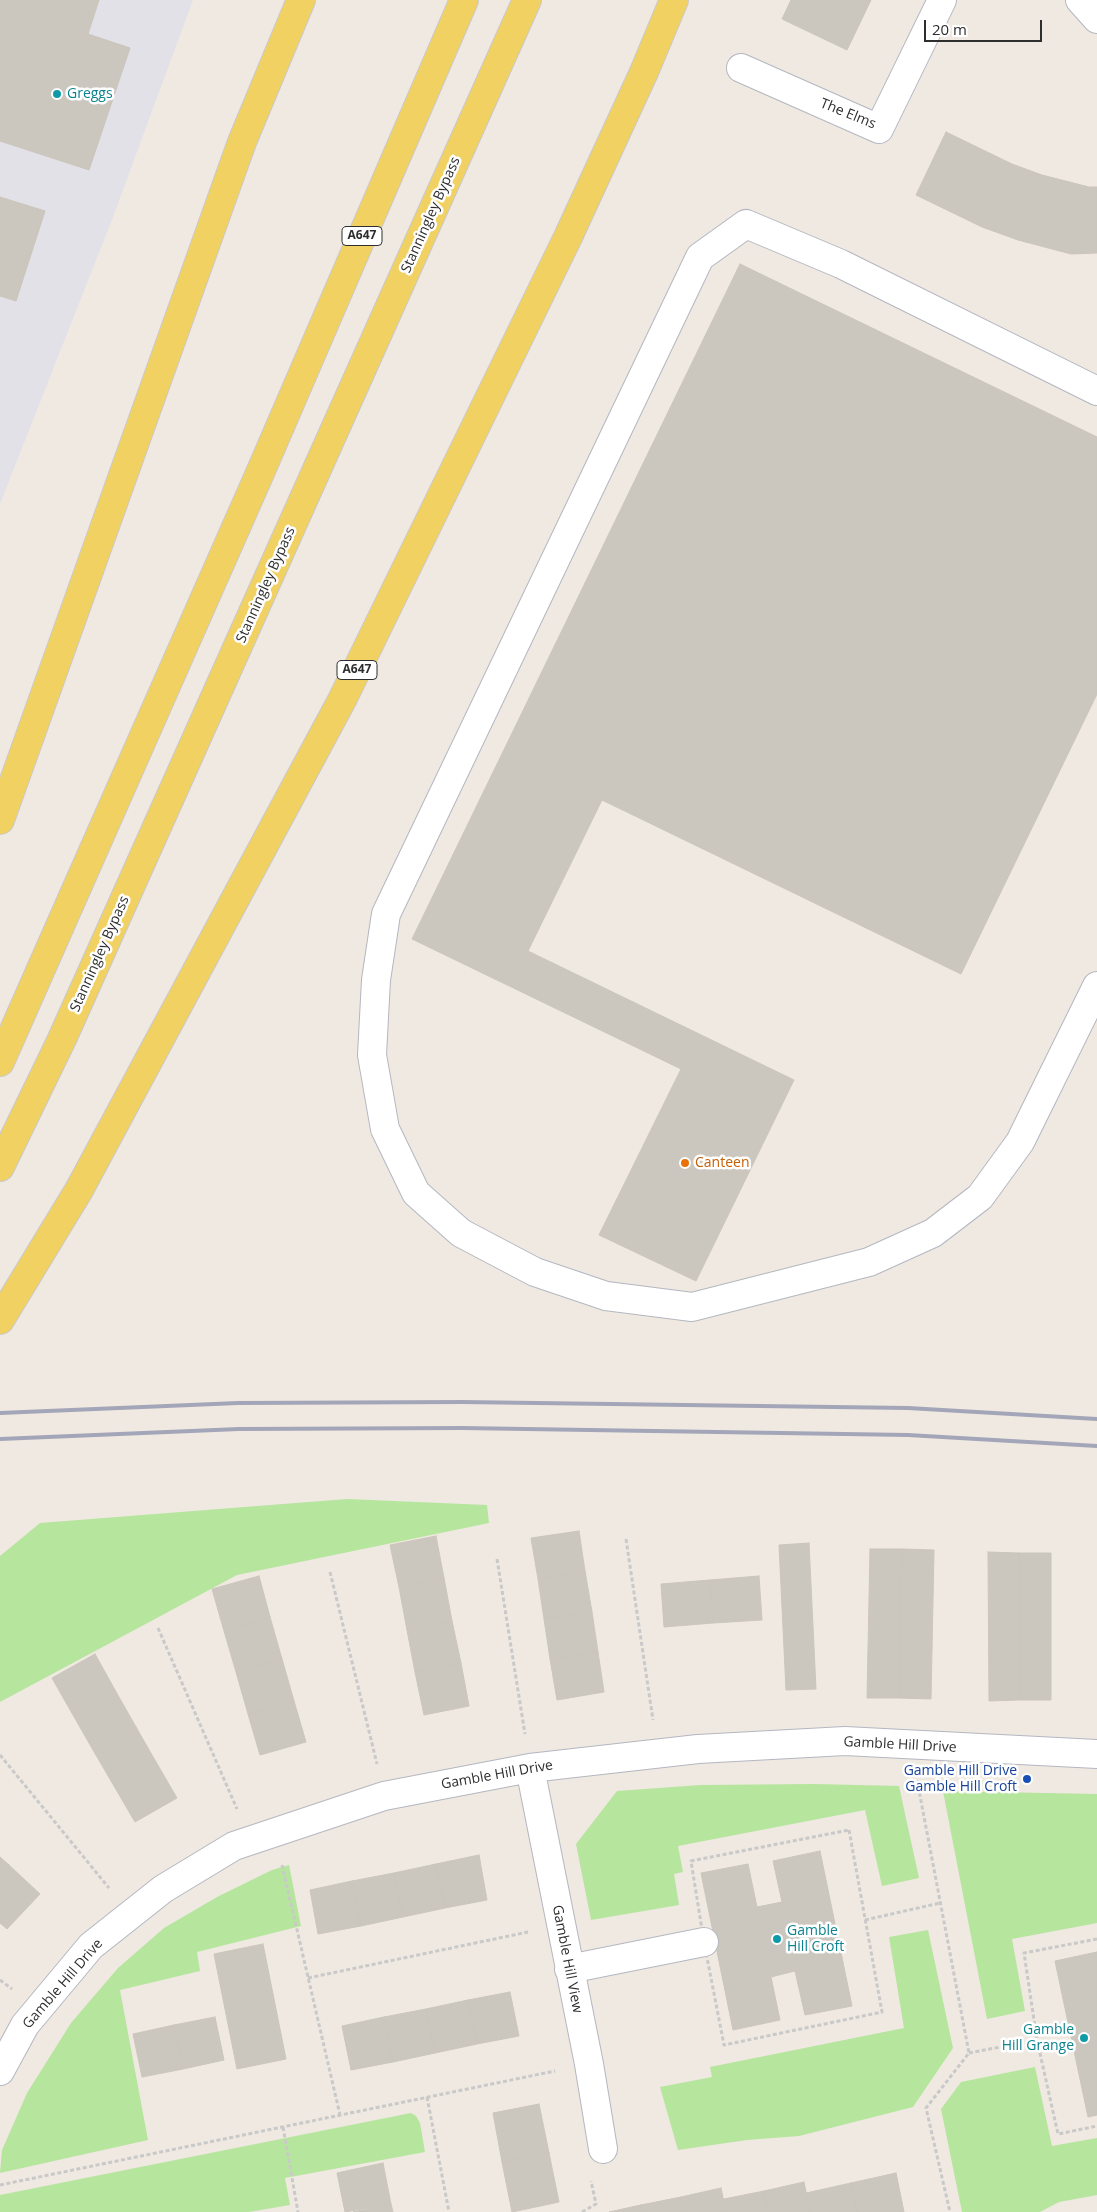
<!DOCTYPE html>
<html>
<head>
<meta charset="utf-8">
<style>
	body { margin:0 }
	#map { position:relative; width:1097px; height:2212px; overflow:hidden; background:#efe9e1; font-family:"Open Sans",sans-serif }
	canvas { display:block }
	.scale { position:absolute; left:924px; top:20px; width:118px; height:22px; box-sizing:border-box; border:2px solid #2e2e2e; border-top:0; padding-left:6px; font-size:15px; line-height:18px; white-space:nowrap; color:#2e2e2e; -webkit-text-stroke:4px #fff; paint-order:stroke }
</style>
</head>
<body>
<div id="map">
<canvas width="1097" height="2212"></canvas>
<div class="scale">20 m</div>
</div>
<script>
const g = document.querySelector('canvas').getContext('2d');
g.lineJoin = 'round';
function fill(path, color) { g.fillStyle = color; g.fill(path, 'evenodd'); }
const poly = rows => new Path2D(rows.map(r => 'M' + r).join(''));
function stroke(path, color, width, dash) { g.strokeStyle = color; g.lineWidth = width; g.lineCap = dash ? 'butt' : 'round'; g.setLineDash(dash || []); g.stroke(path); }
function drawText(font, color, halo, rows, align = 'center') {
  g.font = font + ' "Open Sans",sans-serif'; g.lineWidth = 5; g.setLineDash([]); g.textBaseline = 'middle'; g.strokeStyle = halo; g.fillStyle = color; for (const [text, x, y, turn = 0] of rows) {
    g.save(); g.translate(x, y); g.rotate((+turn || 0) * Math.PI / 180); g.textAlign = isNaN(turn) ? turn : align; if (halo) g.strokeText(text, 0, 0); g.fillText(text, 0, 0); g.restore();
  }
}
fill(poly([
	[0,0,193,0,113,217,0,504]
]), '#e3e1e8');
fill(poly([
	[347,1499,487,1505,489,1523,237,1575,0,1702,0,1556,40,1523],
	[814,1784,899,1786,919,1878,882,1886,865,1810,678,1846,683,1872,674,1874,679,1905,591,1920,576,1844,617,1791,701,1785],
	[943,1791,1097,1794,1097,1923,1012,1939,1025,2011,987,2019],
	[289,1865,301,1926,197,1952,200,1971,120,1990,148,2140,0,2173,2,2150,27,2093,71,2023,118,1968,164,1928,217,1897,272,1870],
	[928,1930,953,2048,913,2107,799,2136,747,2140,678,2150,660,2087,712,2077,710,2067,904,2028,889,1937],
	[1035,2067,1052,2146,1097,2138,1097,2195,1059,2202,1040,2212,962,2212,941,2109,961,2082],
	[411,2113,416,2116,420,2123,425,2152,285,2178,290,2205,249,2212,0,2212,0,2195]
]), '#b6e59e');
const building = poly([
	[0,0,99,0,88,34,130,48,89,170,0,141,0,0],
	[791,0,871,0,847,50,782,19,791,0],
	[946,132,1012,164,1042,175,1089,187,1097,187,1097,253,1071,254,1018,240,982,227,916,195,946,132],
	[0,197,45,211,16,301,0,296,0,197],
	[740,264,1097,437,1097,694,961,974,602,800,528,951,794,1080,696,1281,599,1235,681,1069,412,939,740,264],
	[579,1531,585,1571,538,1579,531,1538,579,1531],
	[436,1536,444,1578,399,1587,390,1545,436,1536],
	[809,1543,816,1689,786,1690,779,1545,809,1543],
	[870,1549,902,1549,899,1698,867,1698,870,1549],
	[902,1549,934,1550,931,1699,899,1698,902,1549],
	[988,1552,1019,1553,1019,1700,989,1701,988,1552],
	[1019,1553,1051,1553,1051,1700,1019,1700,1019,1553],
	[585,1571,592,1612,544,1619,538,1579,585,1571],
	[259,1576,270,1617,224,1631,212,1589,259,1576],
	[759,1576,762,1620,713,1623,710,1580,759,1576],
	[444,1578,452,1621,407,1630,399,1587,444,1578],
	[710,1580,713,1623,664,1627,661,1584,710,1580],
	[592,1612,598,1652,550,1659,544,1619,592,1612],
	[270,1617,282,1659,236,1672,224,1631,270,1617],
	[452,1621,461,1663,415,1672,407,1630,452,1621],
	[598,1652,604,1692,557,1700,550,1659,598,1652],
	[95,1654,115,1690,73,1715,52,1678,95,1654],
	[282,1659,294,1701,248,1714,236,1672,282,1659],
	[461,1663,469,1706,424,1715,415,1672,461,1663],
	[115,1690,136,1727,93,1750,73,1715,115,1690],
	[294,1701,306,1742,260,1755,248,1714,294,1701],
	[136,1727,156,1762,114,1786,93,1750,136,1727],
	[156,1762,177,1798,135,1822,114,1786,156,1762],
	[820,1851,852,2006,805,2015,795,1971,771,1977,780,2020,733,2030,701,1873,748,1864,757,1907,782,1902,773,1861,820,1851],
	[479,1855,487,1900,445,1908,436,1864,479,1855],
	[0,1857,9,1865,0,1874,0,1857],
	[436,1864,445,1908,403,1917,394,1873,436,1864],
	[9,1865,40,1894,7,1929,0,1923,0,1874,9,1865],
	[394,1873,403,1917,361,1926,352,1881,394,1873],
	[352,1881,361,1926,318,1934,310,1890,352,1881],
	[263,1944,286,2059,237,2069,214,1954,263,1944],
	[1097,1952,1097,2115,1088,2117,1055,1961,1097,1952],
	[510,1992,519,2036,477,2044,468,2000,510,1992],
	[468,2000,477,2044,435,2053,426,2009,468,2000],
	[426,2009,435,2053,393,2062,384,2017,426,2009],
	[215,2017,224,2060,183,2069,174,2025,215,2017],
	[384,2017,393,2062,351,2070,342,2026,384,2017],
	[174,2025,183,2069,142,2077,133,2034,174,2025],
	[539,2104,549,2153,502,2162,493,2113,539,2104],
	[549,2153,559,2202,512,2212,502,2162,549,2153],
	[383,2163,391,2204,345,2212,337,2173,383,2163],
	[896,2173,904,2212,857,2212,851,2183,896,2173],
	[804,2182,810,2212,768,2212,764,2191,804,2182],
	[851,2183,857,2212,810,2212,806,2193,851,2183],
	[721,2188,726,2212,684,2212,681,2197,721,2188],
	[764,2191,768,2212,726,2212,724,2199,764,2191],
	[681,2197,684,2212,642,2212,641,2205,681,2197],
	[391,2204,393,2212,353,2212,391,2204],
	[641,2205,642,2212,609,2212,641,2205]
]);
fill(building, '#cbc7bf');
stroke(building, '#cbc5ba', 1);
const minor = poly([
	[1080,0,1097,19],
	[741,68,879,129,942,0],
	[1097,391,841,264,746,224,700,257,386,914,376,980,372,1055,385,1129,416,1193,461,1233,535,1272,606,1296,692,1307,869,1262,933,1233,980,1197,1020,1142,1097,986],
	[530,1768,589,2064,603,2149],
	[569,1969,704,1942],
	[0,2071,25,2025,91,1946,163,1889,234,1846,384,1796,530,1768,698,1749,845,1741,1097,1754]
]);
const major = poly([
	[0,820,242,142,301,0],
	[0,1062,260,473,464,0],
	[0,1167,62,1039,527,0],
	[0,1320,79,1190,342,700,568,237,644,72,674,0]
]);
stroke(minor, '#b4b7c1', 30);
stroke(major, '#c9c9c9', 30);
stroke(poly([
	[626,1539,653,1720],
	[497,1559,525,1734],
	[330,1572,377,1764],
	[158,1628,237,1809],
	[0,1755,109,1888],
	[917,1780,969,2053,926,2108,950,2212],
	[849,1830,882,2012,724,2045,704,1942,691,1861,849,1830],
	[282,1865,340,2115],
	[865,1920,940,1903],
	[1097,1939,1024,1953,1037,2040,1058,2134,1097,2126],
	[308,1978,528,1932],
	[0,1980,12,1989],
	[969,2053,1037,2040],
	[427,2097,449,2212],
	[283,2127,298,2212],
	[0,2185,555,2071],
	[582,2212,596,2204,591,2181]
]), '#c9c9c9', 3, [4, 2.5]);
stroke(minor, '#fff', 28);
stroke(major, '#f2d163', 28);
stroke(poly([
	[0,1413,238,1403,462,1402,908,1408,1097,1419],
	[0,1439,239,1429,462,1428,908,1435,1097,1446]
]), '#a3a6b8', 4);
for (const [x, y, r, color] of [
	[57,94,5,"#0f9aa8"],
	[685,1163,5,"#e8710a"],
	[1027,1779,5,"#1a4fb4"],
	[777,1939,5,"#0f9aa8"],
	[1084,2038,5,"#0f9aa8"]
]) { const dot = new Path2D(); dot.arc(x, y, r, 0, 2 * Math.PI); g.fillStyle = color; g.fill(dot); stroke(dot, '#fff', 2); }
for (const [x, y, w] of [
	[362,236,40],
	[357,670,40]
]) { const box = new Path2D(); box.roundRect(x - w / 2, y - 9.5, w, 19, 4); g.fillStyle = '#fff'; g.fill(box); stroke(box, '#2e2e2e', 1); }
drawText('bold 12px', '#2e2e2e', null, [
	["A647",362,236],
	["A647",357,670]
]);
drawText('14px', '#0d838f', '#fff', [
	["Greggs",67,94],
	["Gamble",787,1931],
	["Hill Croft",787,1947],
	["Gamble",1074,2030,"right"],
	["Hill Grange",1074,2046,"right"]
], 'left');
drawText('14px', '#2e2e2e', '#fff', [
	["The Elms",848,114,22],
	["Stanningley Bypass",431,215,-66],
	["Stanningley Bypass",266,585,-66],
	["Stanningley Bypass",100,954,-66],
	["Gamble Hill Drive",900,1745,3],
	["Gamble Hill Drive",497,1775,-10],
	["Gamble Hill View",567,1959,79],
	["Gamble Hill Drive",63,1984,-49]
]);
drawText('14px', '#c56008', '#fff', [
	["Canteen",695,1163]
], 'left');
drawText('14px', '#164399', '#fff', [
	["Gamble Hill Drive",1017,1771],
	["Gamble Hill Croft",1017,1787]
], 'right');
</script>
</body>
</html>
